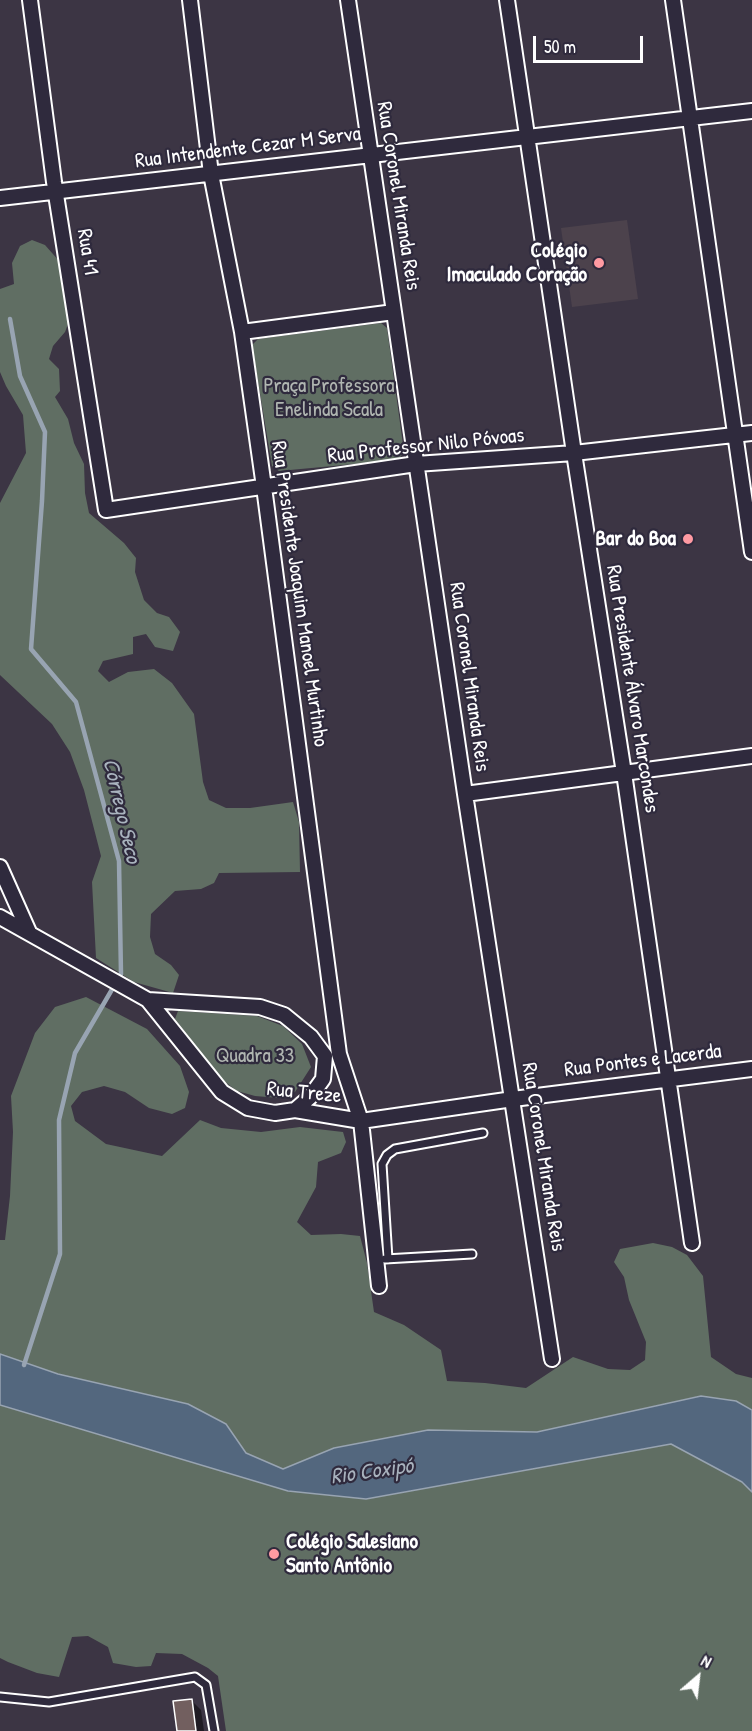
<!DOCTYPE html>
<html>
<head>
<meta charset="utf-8">
<style>
	body { margin:0 }
	#map { position:relative; width:752px; height:1731px; overflow:hidden; background:#3c3544; font-family:"Patrick Hand",sans-serif }
	canvas { display:block }
	.north { position:absolute; left:668px; top:1647px; width:60px; height:60px; -webkit-text-stroke:4px #2f2a3d; paint-order:stroke; rotate:28deg; font-size:16px; font-weight:700; line-height:24px; text-align:center; color:#fff }
	.north::after { content:''; display:block; margin:auto; width:21px; height:27px; background:#fff; clip-path:polygon(50% 0,100% 100%,50% 72%,0 100%) }
	.scale { position:absolute; left:533px; top:36px; width:110px; height:27px; box-sizing:border-box; border:3px solid #fff; border-top:0; padding-left:8px; font-size:18px; line-height:21px; white-space:nowrap; color:#fff; -webkit-text-stroke:4px #2f2a3d; paint-order:stroke }
</style>
</head>
<body>
<div id="map">
<canvas width="752" height="1731"></canvas>
<div class="north">N</div>
<div class="scale">50 m</div>
</div>
<script>
const g = document.querySelector('canvas').getContext('2d');
g.lineJoin = 'round';
function fill(path, color) { g.fillStyle = color; g.fill(path, 'evenodd'); }
const poly = rows => new Path2D(rows.map(r => 'M' + r).join(''));
function stroke(path, color, width, dash) { g.strokeStyle = color; g.lineWidth = width; g.lineCap = dash ? 'butt' : 'round'; g.setLineDash(dash || []); g.stroke(path); }
function drawText(font, color, halo, rows, align = 'center') {
  g.font = font + ' "Patrick Hand",sans-serif'; g.lineWidth = 4.5; g.setLineDash([]); g.textBaseline = 'middle'; g.strokeStyle = halo; g.fillStyle = color; for (const [text, x, y, turn = 0] of rows) {
    g.save(); g.translate(x, y); g.rotate((+turn || 0) * Math.PI / 180); g.textAlign = isNaN(turn) ? turn : align; if (halo) g.strokeText(text, 0, 0); g.fillText(text, 0, 0); g.restore();
  }
}
fill(poly([
	[627,220,638,299,572,307,561,228]
]), '#4c424c');
fill(poly([
	[32,240,45,245,60,262,71,316,65,332,53,346,49,359,59,369,60,391,55,397,68,419,74,443,84,464,85,493,89,513,124,543,136,558,135,572,144,600,157,613,169,617,180,632,173,651,155,647,146,634,133,637,133,654,103,661,98,671,109,682,128,672,154,669,172,683,194,714,203,782,209,800,226,808,250,808,293,802,299,822,300,872,219,873,214,883,201,889,175,891,151,914,150,937,155,954,171,965,179,975,173,993,134,982,96,958,92,882,101,856,84,790,70,752,52,724,0,675,0,503,26,453,23,415,6,386,0,372,0,289,14,284,12,263,20,246],
	[381,323,387,328,404,452,398,460,279,471,272,466,252,345,258,339],
	[86,997,147,1029,180,1066,189,1092,185,1108,172,1114,149,1108,125,1092,104,1086,82,1092,71,1106,75,1121,106,1144,162,1156,200,1120,221,1128,261,1132,300,1127,343,1132,346,1142,341,1153,318,1162,316,1187,297,1222,311,1235,341,1234,360,1236,367,1263,374,1312,404,1325,441,1350,447,1381,485,1383,526,1388,573,1357,608,1369,630,1370,645,1360,646,1342,629,1300,624,1277,614,1262,620,1249,653,1243,672,1247,687,1255,703,1276,711,1357,736,1374,752,1378,752,1410,736,1401,700,1396,537,1432,428,1430,334,1448,283,1469,246,1453,226,1424,188,1404,58,1374,0,1354,0,1240,5,1240,10,1196,13,1132,11,1096,35,1033,55,1007],
	[178,1011,257,1016,283,1026,302,1044,311,1067,295,1092,279,1098,255,1096,237,1091,220,1078,175,1019],
	[0,1405,288,1491,366,1499,671,1444,742,1482,752,1492,752,1731,226,1731,218,1676,208,1668,182,1654,156,1653,151,1666,136,1667,113,1663,108,1647,88,1636,72,1637,59,1677,37,1673,8,1662,0,1658]
]), '#606e63');
const water = poly([
	[0,1354,58,1374,188,1404,226,1424,246,1453,283,1469,334,1448,428,1430,537,1432,701,1396,736,1401,752,1410,752,1492,742,1482,671,1444,366,1499,288,1491,0,1405,0,1354]
]);
fill(water, '#53677e');
stroke(water, '#98a4b2', 1.5);
fill(poly([
	[191,1700,201,1710,204,1731,179,1731]
]), '#0007');
stroke(poly([
	[10,319,20,376,45,432,42,501,31,649,76,702,119,861,121,974,75,1053,59,1120,60,1254,24,1365]
]), '#98a4b2', 4.5);
const building = poly([
	[192,1699,196,1731,177,1731,173,1701,192,1699]
]);
fill(building, '#725f5f');
stroke(building, '#fff', 1.5);
const service = poly([
	[385,1259,472,1254],
	[388,1259,382,1164,387,1155,395,1149,483,1133],
	[0,1697,49,1702,195,1677,206,1685,214,1731]
]);
const minor = poly([
	[30,0,54,182,106,510,416,464,574,453,752,433],
	[190,0,211,174,242,332,264,487,339,1054,361,1121,379,1286],
	[348,0,465,794,552,1359],
	[507,0,574,453,624,773,692,1243],
	[673,0,752,552],
	[0,198,752,111],
	[242,332,394,312],
	[465,794,752,756],
	[0,867,29,932],
	[0,917,148,1000,260,1007,284,1015,311,1037,325,1056],
	[148,1000,222,1092,248,1108,275,1113,295,1110,361,1121,513,1099,752,1069],
	[295,1110,310,1097,323,1079,325,1056]
]);
stroke(service, '#fff', 11);
stroke(minor, '#fff', 18);
stroke(service, '#2f2a3d', 7);
stroke(minor, '#2f2a3d', 14);
for (const [x, y, r, color] of [
	[599,263,6,"#ff9aa2"],
	[688,539,6,"#ff9aa2"],
	[274,1554,6,"#ff9aa2"]
]) { const dot = new Path2D(); dot.arc(x, y, r, 0, 2 * Math.PI); g.fillStyle = color; g.fill(dot); stroke(dot, '#2f2a3d', 2); }
drawText('21px', '#fff', '#2f2a3d', [
	["Rua Intendente Cezar M Serva",248,148,-7],
	["Rua Coronel Miranda Reis",398,196,81],
	["Rua 41",87,252,81],
	["Rua Professor Nilo Póvoas",426,446,-6],
	["Rua Presidente Joaquim Manoel Murtinho",299,594,82],
	["Rua Coronel Miranda Reis",469,677,82],
	["Rua Presidente Álvaro Marcondes",632,689,81],
	["Rua Pontes e Lacerda",643,1061,-7],
	["Rua Treze",304,1093,6],
	["Rua Coronel Miranda Reis",543,1157,81]
]);
drawText('bold 21px', '#fff', '#2f2a3d', [
	["Colégio",587,251],
	["Imaculado Coração",587,275],
	["Bar do Boa",676,539],
	["Colégio Salesiano",286,1542,"left"],
	["Santo Antônio",286,1566,"left"]
], 'right');
drawText('21px', '#b0b6b1', '#2f2a3d', [
	["Praça Professora",329,386],
	["Enelinda Scala",329,410],
	["Quadra 33",255,1056]
]);
drawText('italic 22px', '#a9b3be', '#2f2a3d', [
	["Córrego Seco",121,811,77],
	["Rio Coxipó",372,1472,-8]
]);
</script>
</body>
</html>
